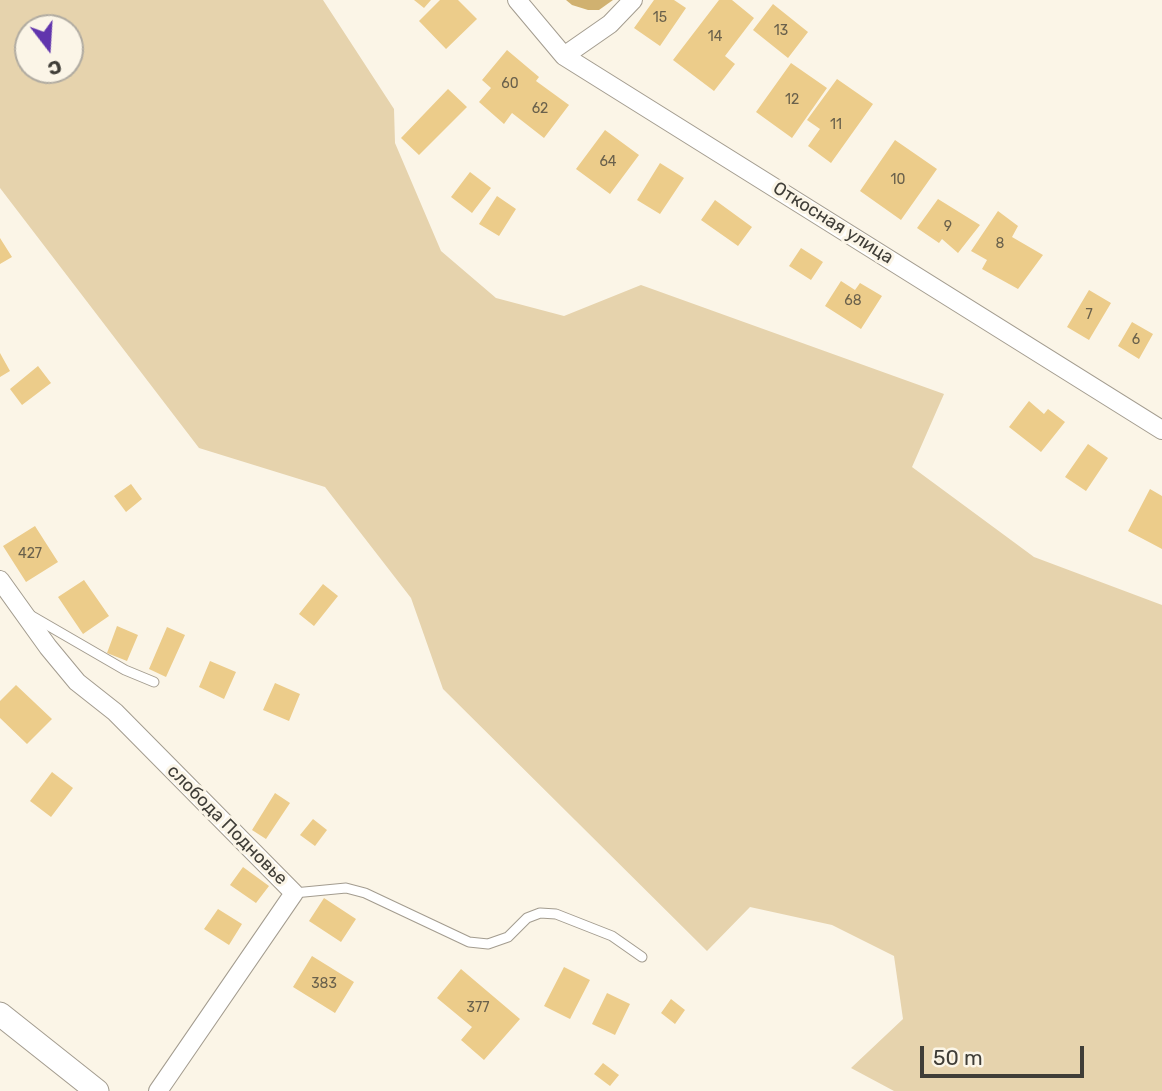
<!DOCTYPE html>
<html>
<head>
<meta charset="utf-8">
<style>
	body { margin:0 }
	#map { position:relative; width:1162px; height:1091px; overflow:hidden; background:#fbf5e7; font-family:Rubik,sans-serif }
	canvas { display:block }
	.north { position:absolute; left:14px; top:14px; width:70px; height:70px; box-sizing:border-box; background:#fbf5e7; border:2px solid #b0aba1; border-radius:50%; rotate:163deg; font-size:19px; font-weight:700; line-height:28px; text-align:center; color:#3f3d37 }
	.north::after { content:''; display:block; margin:auto; width:24px; height:32px; background:#6135ad; clip-path:polygon(50% 0,100% 100%,50% 72%,0 100%) }
	.scale { position:absolute; left:920px; top:1046px; width:164px; height:32px; box-sizing:border-box; border:4px solid #3f3d37; border-top:0; padding-left:9px; font-size:21px; line-height:24px; white-space:nowrap; color:#3f3d37; -webkit-text-stroke:5px #fbf5e7; paint-order:stroke }
</style>
</head>
<body>
<div id="map">
<canvas width="1162" height="1091"></canvas>
<div class="north">С</div>
<div class="scale">50 m</div>
</div>
<script>
const g = document.querySelector('canvas').getContext('2d');
g.lineJoin = 'round';
function fill(path, color) { g.fillStyle = color; g.fill(path, 'evenodd'); }
const poly = rows => new Path2D(rows.map(r => 'M' + r).join(''));
function stroke(path, color, width, dash) { g.strokeStyle = color; g.lineWidth = width; g.lineCap = dash ? 'butt' : 'round'; g.setLineDash(dash || []); g.stroke(path); }
function drawText(font, color, halo, rows, align = 'center') {
  g.font = font + ' Rubik,sans-serif'; g.lineWidth = 6; g.setLineDash([]); g.textBaseline = 'middle'; g.strokeStyle = halo; g.fillStyle = color; for (const [text, x, y, turn = 0] of rows) {
    g.save(); g.translate(x, y); g.rotate((+turn || 0) * Math.PI / 180); g.textAlign = isNaN(turn) ? turn : align; if (halo) g.strokeText(text, 0, 0); g.fillText(text, 0, 0); g.restore();
  }
}
fill(poly([
	[0,0,323,0,394,109,395,143,441,251,496,298,564,316,641,285,944,394,912,467,1034,557,1162,605,1162,1091,894,1091,851,1068,903,1019,894,956,832,925,750,907,707,951,443,689,411,598,325,487,199,448,0,188],
	[28,28,70,28,70,70,28,70]
]), '#e6d3ad');
fill(poly([
	[566,0,613,0,599,10,588,10,572,5]
]), '#d0b170');
fill(poly([
	[414,0,431,0,424,8],
	[440,0,458,0,477,19,446,49,419,21],
	[654,0,674,0,686,8,660,46,634,28],
	[719,0,732,0,754,18,725,56,735,64,714,91,673,60],
	[773,4,808,32,788,58,753,30],
	[507,50,539,77,536,81,569,105,544,138,512,113,504,124,479,102,491,88,482,80],
	[791,63,827,88,792,138,756,112],
	[837,79,873,104,831,163,808,146,820,129,807,120],
	[448,89,467,107,419,155,401,138],
	[605,130,639,155,610,194,576,169],
	[895,140,937,169,901,220,860,191],
	[660,163,684,178,660,214,637,200],
	[470,172,491,188,472,213,451,197],
	[497,196,516,209,499,236,479,224],
	[938,199,980,225,958,253,942,239,939,243,917,228],
	[715,200,752,227,738,246,701,220],
	[998,211,1018,226,1012,237,1043,255,1018,289,982,269,987,260,971,251],
	[0,238,12,257,0,264],
	[801,248,823,262,811,280,789,266],
	[841,281,855,290,860,283,882,296,861,329,825,306],
	[1089,290,1111,303,1089,340,1067,327],
	[1132,322,1153,334,1139,359,1118,346],
	[0,353,10,371,0,377],
	[38,366,51,383,22,405,10,389],
	[1029,401,1044,414,1048,409,1065,422,1041,452,1009,427],
	[1088,444,1108,458,1086,491,1065,477],
	[131,484,142,499,126,512,114,496],
	[1150,489,1162,496,1162,549,1128,531],
	[35,526,58,562,26,582,3,546],
	[84,580,109,616,83,634,58,597],
	[323,584,338,596,314,626,299,614],
	[117,626,138,635,127,661,107,653],
	[167,627,185,635,166,677,149,669],
	[210,661,236,672,224,699,199,687],
	[275,683,300,694,289,721,263,710],
	[16,685,52,719,27,744,0,718,0,701],
	[52,772,73,788,51,817,30,801],
	[275,793,290,803,266,839,252,830],
	[313,819,327,830,315,846,300,835],
	[243,867,269,886,256,903,230,885],
	[324,898,356,919,341,942,309,921],
	[218,909,242,924,229,945,204,929],
	[312,956,354,982,335,1013,293,987],
	[564,967,590,980,570,1019,544,1006],
	[461,969,520,1019,484,1060,461,1040,472,1027,437,998],
	[607,993,630,1004,615,1035,592,1024],
	[671,999,685,1010,675,1024,661,1013],
	[603,1063,619,1075,610,1086,594,1074]
]), '#eccc8a');
const service = poly([
	[30,615,125,670,154,682],
	[294,893,346,888,365,893,469,942,488,944,508,937,527,918,540,913,556,914,612,936,642,957]
]);
const minor = poly([
	[517,0,564,56,1162,430],
	[564,56,610,24,633,0],
	[0,580,48,647,77,682,115,712,294,893,158,1091]
]);
const tertiary = poly([
	[0,1014,97,1091]
]);
stroke(service, '#a39c8f', 11);
stroke(minor, '#a39c8f', 20);
stroke(tertiary, '#a39c8f', 25);
stroke(service, '#fff', 9);
stroke(minor, '#fff', 18);
stroke(tertiary, '#fff', 23);
drawText('14px', '#6a614c', null, [
	["15",660,18],
	["13",781,31],
	["14",715,37],
	["60",510,84],
	["12",792,100],
	["62",540,109],
	["11",836,125],
	["64",608,162],
	["10",898,180],
	["9",948,227],
	["8",1000,244],
	["68",853,301],
	["7",1089,315],
	["6",1136,340],
	["427",30,554],
	["383",324,984],
	["377",478,1008]
]);
drawText('18px', '#3f3d37', '#fbf5e7', [
	["Откосная улица",833,223,32],
	["слобода Подновье",227,825,45]
]);
</script>
</body>
</html>
